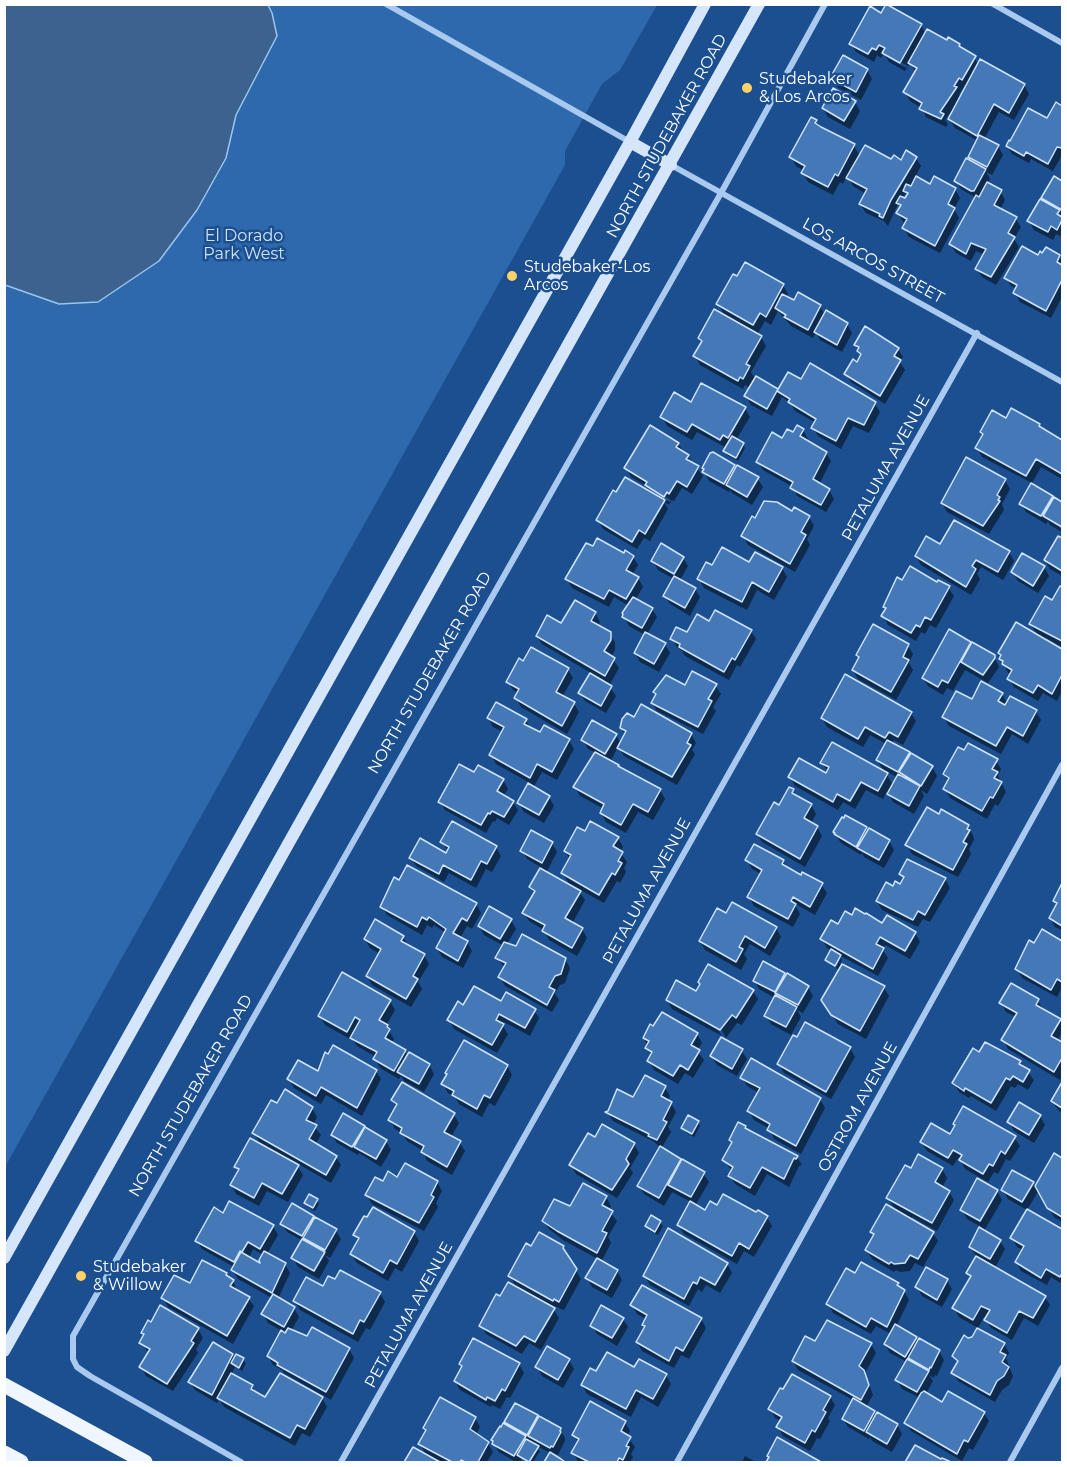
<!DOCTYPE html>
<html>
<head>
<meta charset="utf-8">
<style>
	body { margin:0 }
	#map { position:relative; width:1067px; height:1467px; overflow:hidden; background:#1b4f8f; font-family:Montserrat,sans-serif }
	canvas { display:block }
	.frame { position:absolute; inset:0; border:6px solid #fff; pointer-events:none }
</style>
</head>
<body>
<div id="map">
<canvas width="1067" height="1467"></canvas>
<div class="frame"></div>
</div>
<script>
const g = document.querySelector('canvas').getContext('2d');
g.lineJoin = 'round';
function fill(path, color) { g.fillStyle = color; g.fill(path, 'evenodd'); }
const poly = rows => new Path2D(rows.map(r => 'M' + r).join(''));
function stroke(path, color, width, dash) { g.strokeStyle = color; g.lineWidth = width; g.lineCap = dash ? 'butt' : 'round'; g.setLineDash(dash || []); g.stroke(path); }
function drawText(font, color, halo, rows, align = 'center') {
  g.font = font + ' Montserrat,sans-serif'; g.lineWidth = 5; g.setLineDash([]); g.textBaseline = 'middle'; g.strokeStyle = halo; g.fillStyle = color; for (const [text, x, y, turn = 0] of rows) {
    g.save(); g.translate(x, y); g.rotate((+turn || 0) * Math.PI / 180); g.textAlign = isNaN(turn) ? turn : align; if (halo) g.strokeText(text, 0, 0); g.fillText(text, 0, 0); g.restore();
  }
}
fill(poly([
	[5,5,657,5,620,70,602,84,565,151,565,165,5,1167]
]), '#2e69ad');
const water = poly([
	[268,5,272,13,277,36,236,115,226,158,197,210,159,261,98,302,59,304,5,285,5,5,268,5]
]);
fill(water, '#3c6290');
stroke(water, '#9cc4f0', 1.5);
fill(poly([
	[882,15,921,25,926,35,959,45,961,50,974,57,978,64,1024,85,1029,94,1014,120,999,112,984,139,998,146,1003,155,992,175,986,172,990,179,987,184,1000,191,1005,200,1000,210,1015,218,1021,227,1014,239,1019,247,996,285,982,277,977,269,985,255,976,251,971,261,956,253,950,244,976,198,961,189,956,181,973,163,969,157,978,141,955,128,949,119,954,112,951,111,945,120,948,124,946,127,926,117,922,108,910,101,905,92,916,72,910,63,905,71,889,62,884,53,881,58,877,55,874,62,856,52,851,44],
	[888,55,908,66,906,68,888,58],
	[965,85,967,87,961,98,959,95],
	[867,70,872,79,861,100,837,87,832,78],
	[855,102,860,111,850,129,828,117,823,108],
	[1056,104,1062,107,1062,155,1053,171,1031,159,1029,163,1012,154,1007,146,1047,121],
	[816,122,819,128,854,146,860,156,892,161,902,162,916,158,921,166,915,177,931,186,955,189,960,198,954,209,959,218,940,253,909,237,904,228,906,224,903,222,898,213,901,208,898,204,888,226,884,221,866,213,860,204,866,194,853,186,847,176,843,184,840,182,833,195,808,182,803,173,804,171,796,166,791,157],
	[906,193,908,196,905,200,902,198],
	[1055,178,1062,182,1062,215,1060,214,1062,218,1062,237,1056,234,1053,240,1034,230,1029,221,1047,204,1043,198],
	[1059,256,1062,262,1062,297,1051,318,1020,302,1015,293,1017,289,1011,286,1006,278,1039,257],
	[783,285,788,294,786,298,794,302,820,306,825,315,847,324,852,333,842,352,820,340,816,332,813,338,791,326,778,311,771,325,765,321,757,335,761,337,766,346,751,372,755,379,777,390,778,392,789,374,802,381,811,365,875,404,880,412,869,433,853,426,841,449,818,436,813,428,816,423,795,411,791,404,782,397,772,416,751,405,746,396,751,388,745,385,743,389,700,365,695,356,702,343,699,338,726,318,718,304],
	[856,345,898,349,903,357,900,362,905,370,885,404,851,382,846,374,858,364,862,356],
	[691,404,745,408,750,417,736,440,743,444,745,448,738,461,727,455,725,451,727,448,697,432,692,440,667,426,662,417],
	[1012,410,1062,441,1062,479,1041,467,1032,483,982,457,977,448,983,436,981,432,1006,420],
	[803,430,808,439,806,442,826,453,831,461,819,485,829,490,834,499,826,512,797,496,793,487,763,470,758,462,794,434],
	[678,444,703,476,692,494,682,488,674,501,672,500,669,505,664,502,668,509,650,541,644,538,637,549,603,529,598,520,651,494,648,487,631,477,626,468],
	[649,486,671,500,670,502,649,490],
	[713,454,757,478,763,487,752,505,732,493,730,490,729,492,709,481,703,468],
	[1005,480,1010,489,1002,504,1004,510,989,534,947,512,942,503],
	[1031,485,1062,503,1062,525,1050,518,1050,521,1062,529,1062,532,1050,525,1048,521,1046,524,1026,512,1021,504],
	[795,509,809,517,814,526,807,539,810,545,795,572,748,545,743,536,793,513],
	[1058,538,1062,540,1062,576,1050,569,1045,560],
	[941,546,1009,552,1014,561,1003,580,981,567,977,574,980,579,971,595,921,565,916,556],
	[624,555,633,557,638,565,632,575,638,578,643,587,635,600,652,609,657,617,647,634,665,644,670,653,659,672,640,662,635,653,645,635,629,626,624,617,629,606,614,597,609,607,572,588,567,579],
	[683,558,688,566,680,580,695,589,700,597,690,616,670,604,665,596,674,579,658,570,653,561],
	[750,564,782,568,787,577,774,600,757,590,747,610,704,588,699,579,713,567],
	[1044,567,1049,576,1038,593,1018,581,1013,572],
	[902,582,938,584,948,587,954,596,936,628,930,625,925,634,921,632,916,641,888,625,883,616,886,610,884,607],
	[1061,588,1062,589,1062,647,1046,638,1044,640,1062,651,1062,691,1057,701,1043,693,1038,701,1014,687,1009,679,1012,675,1008,673,1001,659,1038,636,1030,624,1053,602],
	[595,613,600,622,598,626,609,633,615,642,615,650,611,657,619,668,609,686,616,696,606,713,585,701,580,693,591,673,542,644,537,636],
	[710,623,751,631,756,639,740,667,737,665,729,680,685,656,682,651,677,647,672,639,687,634],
	[949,631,994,656,999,667,988,683,965,670,953,691,947,688,943,695,928,686,923,678],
	[908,646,913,654,909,663,913,670,896,700,858,679,853,670],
	[568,670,573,678,562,697,574,704,579,712,567,734,521,707,516,698,518,693,513,690,508,681],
	[715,685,721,694,713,707,716,711,703,734,657,711,652,703,685,687],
	[1002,694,1007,703,1036,712,1041,720,1028,744,1012,734,1001,754,949,726,944,717,972,701],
	[911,713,916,721,903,745,894,740,892,744,932,767,937,776,927,794,921,790,924,796,914,814,893,802,887,791,883,799,866,790,855,809,843,802,838,810,795,786,790,777,826,775,828,772,822,763,885,773,877,760,886,744,870,735,863,747,827,727,822,718],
	[884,770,897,777,893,785],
	[488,718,526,720,531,729,541,734,569,740,574,749,557,780,542,772,533,788,549,797,554,806,544,823,524,812,519,803,530,783,496,764,491,755,503,732,493,727],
	[635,719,691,734,696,743,692,750,695,754,677,785,624,756,618,747,610,762,660,790,665,799,653,820,638,812,626,833,606,822,601,813,604,809,580,796,575,787,596,753,588,749,583,740,616,735,621,744,625,735,621,728],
	[996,761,1001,769,998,776,1006,792,998,806,995,804,987,819,950,798,945,789,949,782,944,774],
	[474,774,503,780,508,789,503,797,513,802,518,810,509,825,497,818,495,822,493,821,486,833,445,810,440,802],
	[793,791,797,797,811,805,816,814,811,824,817,827,822,836,805,867,762,842,757,834],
	[939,816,968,826,973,835,974,840,969,849,971,854,958,877,912,854,907,845],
	[866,828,868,832,889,841,894,850,884,868,864,857,862,853,861,855,841,843,836,835],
	[585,833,618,838,623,847,620,852,627,862,624,868,626,872,620,883,617,881,604,903,577,888,585,900,572,924,582,929,587,938,577,956,549,940,544,930,529,921,524,913,535,894,531,887,542,868,527,859,522,851,552,843,557,852,546,873,570,886,563,873,570,860,565,851],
	[442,842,496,847,501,856,492,872,486,869,476,888,449,873,444,882,416,866,411,858,446,855,448,851],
	[747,860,783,861,788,869,821,884,827,893,815,915,794,903,800,914,793,927,754,906,749,897,761,874,752,869],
	[901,874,945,879,950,888,930,922,923,919,918,927,882,910,877,901,893,888,900,886,904,880],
	[1062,887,1062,930,1055,927,1050,918,1057,905,1055,900],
	[476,904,481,913,472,929,467,926,460,938,467,942,472,951,463,968,442,957,437,948,446,933,434,925,432,928,427,925,422,935,387,915,382,907],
	[852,917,915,933,920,942,910,959,885,945,882,949,888,958,878,976,839,955,833,967,826,960,832,950,827,948,822,939],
	[511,920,516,929,507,944,565,959,570,968,565,983,560,985,555,993,559,1000,552,1012,505,986,500,977,505,968,497,958,504,946,484,935,479,926],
	[776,928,781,937,770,956,750,944,744,954,747,959,741,970,705,950,700,941],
	[1042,931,1062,942,1062,987,1057,997,1022,978,1017,969],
	[403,937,408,945,424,955,429,964,418,982,422,989,411,1007,372,985,367,976,380,954,370,948,365,939],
	[841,958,842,960,840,964,884,988,889,996,866,1039,838,1024,828,1009,839,970,836,968],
	[784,974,786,977,808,987,813,996,803,1013,797,1010,801,1017,791,1035,771,1024,766,1016,775,998,759,989,754,980],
	[753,991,758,999,742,1025,737,1023,726,1038,718,1023,715,1025,722,1036,672,1009,667,1000,696,993],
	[390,1001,395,1010,386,1026,394,1039,391,1044,405,1051,408,1057,429,1065,434,1074,424,1092,404,1081,401,1076,399,1079,380,1068,375,1059,376,1057,357,1046,352,1039,352,1040,325,1025,320,1016],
	[1038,1001,1043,1009,1060,1020,1062,1025,1062,1032,1057,1041,1062,1044,1062,1075,1060,1080,1008,1049,1003,1040,1016,1017,1006,1012,1001,1003],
	[502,1003,534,1010,539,1018,530,1036,504,1022,502,1025,508,1034,497,1053,454,1029,449,1020,464,1007],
	[697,1034,702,1043,697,1051,704,1060,693,1078,685,1073,678,1084,654,1070,649,1061,651,1056,644,1038],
	[722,1037,725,1041,741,1050,747,1059,737,1076,717,1065,711,1056],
	[850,1048,855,1057,831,1099,784,1073,779,1064],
	[980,1054,1020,1062,1034,1080,1028,1090,1018,1084,1015,1088,1011,1086,996,1111,971,1096,969,1098,959,1092,954,1083],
	[507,1066,512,1075,495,1106,489,1103,482,1117,459,1104,455,1097,448,1093,443,1084,448,1075,447,1073],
	[376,1071,381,1079,362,1116,326,1095,321,1104,294,1088,289,1079,318,1073],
	[742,1078,820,1099,825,1108,801,1154,774,1139,770,1129,754,1120,749,1111,759,1093,747,1086],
	[1062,1084,1062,1113,1058,1110,1052,1101],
	[665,1088,670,1096,668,1101,671,1103,676,1112,668,1127,671,1132,661,1149,703,1173,709,1182,695,1206,706,1212,718,1207,767,1217,772,1226,754,1257,744,1251,737,1264,684,1234,678,1225,691,1202,672,1192,664,1206,644,1194,639,1186,661,1148,653,1141,613,1121,608,1113,633,1099],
	[393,1100,454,1115,459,1123,451,1137,460,1143,465,1151,452,1175,427,1161,423,1151,407,1141,402,1133,395,1129,390,1120,397,1107],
	[277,1105,312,1108,317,1117,313,1125,321,1135,315,1145,336,1157,341,1165,331,1183,295,1162,303,1175,288,1202,267,1191,259,1206,236,1194,231,1185,239,1172,236,1167,266,1149,267,1146,259,1142,254,1133],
	[343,1115,386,1141,391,1150,381,1167,359,1153,358,1155,337,1143,332,1135],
	[1040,1116,1045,1125,1034,1143,1014,1131,1009,1122],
	[698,1122,700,1126,694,1137,685,1132,683,1128],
	[954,1124,1014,1137,1020,1146,1010,1161,1006,1159,998,1174,994,1172,988,1182,965,1169,960,1159,958,1158,953,1166,927,1151,921,1142,950,1136,956,1127],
	[746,1131,797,1157,802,1165,799,1166,789,1187,767,1174,755,1196,735,1184,730,1176,732,1171,724,1160,733,1144,730,1140],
	[595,1139,634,1144,639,1153,630,1168,633,1173,617,1198,576,1174,571,1165],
	[1054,1155,1062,1159,1062,1222,1054,1217,1039,1190,1027,1210,1008,1199,1003,1190,1033,1183,1035,1188],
	[942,1169,947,1178,942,1188,949,1192,954,1200,937,1231,912,1217,911,1220,933,1233,938,1241,923,1267,915,1263,910,1271,900,1272,896,1270,894,1272,872,1259,866,1250,874,1237,872,1232,896,1211,888,1198,911,1170],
	[398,1179,437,1182,442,1191,436,1203,438,1207,424,1231,372,1204,367,1195,383,1183],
	[997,1191,1002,1200,984,1231,1000,1241,1005,1249,995,1268,1045,1297,1050,1305,1038,1326,1024,1318,1012,1340,991,1328,984,1317,978,1328,959,1317,954,1308,971,1279,967,1273,977,1257,970,1247,981,1227,967,1219,962,1210],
	[606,1197,611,1206,608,1210,617,1221,608,1237,611,1243,601,1262,617,1271,622,1280,612,1298,592,1287,587,1278,598,1259,563,1240,549,1229,544,1221],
	[316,1200,319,1204,315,1211,308,1207,306,1203],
	[1027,1211,1062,1231,1062,1284,1051,1277,1047,1285,1021,1271,1016,1262,1023,1250,1017,1247,1012,1238],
	[223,1215,273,1226,278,1235,267,1254,285,1264,290,1273,278,1299,294,1308,299,1317,291,1331,349,1349,354,1358,331,1400,284,1373,282,1370,273,1365,268,1356,282,1331,268,1323,263,1314,272,1298,238,1279,233,1270,234,1267,202,1249,197,1241],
	[253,1249,263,1255,263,1266,249,1258],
	[313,1217,315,1220,336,1231,341,1239,330,1258,325,1255,329,1261,319,1279,298,1267,293,1258,303,1241,287,1232,282,1224],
	[660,1222,663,1226,658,1235,649,1230,646,1226],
	[414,1232,419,1241,402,1272,395,1268,388,1281,357,1263,351,1254,359,1241,355,1235],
	[562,1247,581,1279,564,1310,551,1305,559,1318,541,1350,529,1343,522,1354,486,1334,481,1325,501,1298,517,1289,510,1276,532,1248],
	[727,1264,732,1273,720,1293,706,1285,702,1292,698,1289,689,1306,650,1285,645,1276],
	[856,1275,898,1284,904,1291,909,1300,896,1327,916,1338,918,1342,939,1351,944,1360,937,1376,935,1375,934,1378,929,1375,933,1381,926,1394,943,1404,984,1413,989,1421,973,1450,969,1448,962,1461,911,1431,906,1423,920,1398,902,1389,897,1380,907,1362,890,1353,885,1344,891,1334,876,1326,871,1334,833,1313,828,1304],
	[227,1278,233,1281,237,1291,248,1298,254,1306,233,1344,168,1307,163,1298,190,1284],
	[336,1281,380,1293,385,1302,370,1330,366,1328,358,1342,300,1310,295,1301],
	[947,1281,952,1289,942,1307,922,1296,917,1287],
	[632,1305,701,1319,706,1328,689,1359,681,1355,674,1368,642,1351,637,1342,645,1328,644,1325,646,1319,637,1314],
	[623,1319,628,1327,617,1346,597,1334,592,1326],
	[198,1329,203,1338,196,1349,198,1353,173,1391,146,1376,141,1367,149,1353,141,1343,145,1336,143,1333],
	[965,1337,1004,1344,1009,1353,1006,1358,1013,1376,1009,1385,1002,1390,995,1402,958,1381,953,1373,958,1363,954,1356],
	[816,1343,871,1344,876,1353,865,1373,873,1395,866,1407,874,1412,876,1416,897,1425,902,1434,892,1452,872,1441,870,1437,869,1439,848,1427,843,1419,853,1400,798,1370,793,1361],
	[232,1355,235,1360,237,1356,246,1363,242,1371,235,1367,231,1375,252,1386,256,1393,265,1398,322,1398,327,1407,310,1437,302,1433,295,1446,224,1407,219,1399,217,1403,195,1390,190,1382],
	[569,1360,574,1369,563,1388,542,1376,537,1367],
	[460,1364,519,1364,524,1373,510,1398,507,1397,500,1409,492,1405,491,1407,460,1390,455,1381,463,1368],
	[635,1369,666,1375,671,1384,658,1407,641,1397,631,1417,587,1394,582,1385,597,1373],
	[830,1397,835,1405,828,1418,830,1421,820,1439,817,1438,810,1451,783,1436,778,1427,781,1421,775,1418,770,1409],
	[536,1417,538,1420,560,1429,565,1438,565,1441,558,1455,556,1454,554,1457,562,1462,545,1462,551,1453,536,1446,540,1451,533,1462,527,1462,522,1459,520,1462,516,1462,499,1452,494,1444,510,1429,506,1422],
	[475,1418,480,1427,476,1435,488,1443,493,1452,487,1462,405,1462,413,1449,427,1457,420,1444,427,1431,425,1428],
	[625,1422,630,1431,627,1436,635,1447,631,1454,633,1457,630,1462,578,1461,573,1453,578,1442,574,1435],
	[778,1439,818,1462,767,1462],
	[915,1447,942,1461,943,1460,948,1462,907,1462],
	[745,1456,756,1462,742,1462]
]), '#0007');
const building = poly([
	[886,4,922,24,900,63,882,53,885,48,879,45,876,50,872,48,868,54,849,44,870,6,881,13,886,4],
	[927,29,947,40,948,37,960,44,959,46,976,56,962,80,959,78,954,86,957,87,940,112,944,114,941,119,919,109,922,103,903,92,917,68,908,63,927,29],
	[843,55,868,69,856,92,830,78,843,55],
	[980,59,1025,84,1009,113,994,104,977,136,948,119,980,59],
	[833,88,856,101,844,121,822,108,833,88],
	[1056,102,1062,106,1062,148,1057,147,1048,164,1026,152,1024,156,1006,146,1009,140,1010,141,1028,108,1047,118,1056,102],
	[811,117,817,120,815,123,821,127,855,144,838,176,835,174,828,187,801,173,805,166,789,157,811,117],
	[979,135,999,145,987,167,968,157,979,135],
	[865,145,891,159,894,155,901,160,906,150,917,157,891,200,883,218,879,216,880,214,859,204,867,189,846,178,865,145],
	[966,158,986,169,974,191,971,191,954,181,966,158],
	[916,176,930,184,934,176,956,188,948,204,955,208,935,246,902,228,907,219,896,213,901,205,896,203,900,196,905,198,908,193,903,191,906,184,911,186,916,176],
	[1054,176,1062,181,1062,210,1041,198,1054,176],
	[987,182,1002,190,994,205,1017,217,1008,233,1015,237,991,277,975,269,986,249,971,243,966,254,949,244,976,195,979,197,987,182],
	[1040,199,1060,210,1057,214,1062,217,1062,220,1057,230,1051,226,1048,232,1027,221,1040,199],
	[1022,246,1038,255,1040,251,1042,253,1046,247,1060,255,1057,262,1062,265,1062,280,1046,311,1013,293,1017,285,1004,278,1022,246],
	[745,262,784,284,766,317,760,313,753,325,716,304,733,274,737,276,745,262],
	[798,292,821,305,808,330,784,317,786,315,775,308,782,294,794,300,798,292],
	[714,309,762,336,746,364,750,366,743,379,740,377,738,381,693,356,702,341,698,338,714,309],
	[826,310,848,323,837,345,814,332,826,310],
	[865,326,899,348,894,356,901,360,880,396,844,374,853,359,857,362,861,354,857,351,859,347,854,345,865,326],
	[810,363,876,402,864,425,848,418,836,441,811,428,816,419,788,402,790,399,777,391,788,372,801,379,810,363],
	[756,376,778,389,767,409,744,396,756,376],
	[701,383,746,407,728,438,723,435,720,440,692,424,687,432,660,417,674,392,691,402,701,383],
	[1011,408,1040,424,1039,426,1062,440,1062,474,1036,459,1026,476,975,448,983,434,980,432,992,410,1006,418,1011,408],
	[650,425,679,443,676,447,689,455,686,459,699,466,687,487,677,481,669,494,667,492,664,497,645,485,647,482,624,468,650,425],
	[797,425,804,429,800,436,827,452,813,479,830,489,821,505,790,488,793,482,756,462,772,432,782,438,787,429,793,432,797,425],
	[732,436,744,443,736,458,723,451,732,436],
	[713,452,735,465,724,484,702,472,704,469,702,468,710,453,713,452],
	[966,457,1006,479,997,495,1000,497,998,500,1000,501,983,526,941,503,966,457],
	[737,465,759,477,747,497,726,485,737,465],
	[625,477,665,500,645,534,639,530,632,542,596,520,613,490,616,492,625,477],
	[1031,483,1053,496,1041,516,1019,504,1031,483],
	[1054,497,1062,502,1062,527,1043,516,1054,497],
	[764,501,777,502,792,511,794,507,810,516,801,532,806,535,790,564,741,536,752,516,755,518,764,501],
	[954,520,1010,551,998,572,976,560,972,566,976,569,966,587,915,556,926,536,940,544,954,520],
	[1058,536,1062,538,1062,571,1044,560,1058,536],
	[597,538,624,553,625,550,634,556,626,570,639,577,626,599,609,590,604,599,565,579,586,543,593,546,597,538],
	[661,543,684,557,674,574,651,561,661,543],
	[722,547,749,562,755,552,783,567,769,592,752,582,742,602,697,579,706,562,712,565,722,547],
	[1022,553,1045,566,1033,586,1011,572,1022,553],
	[910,566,937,582,938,580,950,586,931,620,925,617,920,627,916,625,911,633,881,616,886,608,883,607,897,577,902,580,910,566],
	[674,576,696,588,685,608,663,596,674,576],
	[1060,586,1062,587,1062,641,1029,624,1045,596,1052,600,1060,586],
	[633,597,653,608,642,628,622,617,623,614,622,613,633,597],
	[575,600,596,612,591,621,611,632,611,640,604,651,615,658,605,676,536,636,547,615,561,623,575,600],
	[715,610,752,630,735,660,732,658,724,672,679,647,680,644,670,639,676,627,687,632,697,614,709,621,715,610],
	[1016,622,1062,649,1062,675,1052,694,1038,685,1033,693,1007,679,1012,670,1002,664,1003,661,999,659,1001,655,998,653,1016,622],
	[873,624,909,644,903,657,909,660,891,692,852,670,859,657,856,655,873,624],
	[949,629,971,642,948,683,942,680,938,687,922,678,949,629],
	[645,632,666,643,654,664,634,653,645,632],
	[972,642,995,655,995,658,983,675,961,662,972,642],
	[531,647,569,668,556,692,575,702,562,726,514,698,519,689,506,682,519,658,523,661,531,647],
	[692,671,717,684,708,699,712,701,698,727,651,703,656,694,653,692,666,675,685,685,692,671],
	[590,673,612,686,601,706,578,693,590,673],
	[845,674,912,712,898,737,889,732,885,738,865,727,858,739,821,718,845,674],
	[981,681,1003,693,998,701,1005,705,1010,696,1037,710,1023,736,1007,727,996,746,942,717,956,691,972,699,981,681],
	[496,702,527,719,524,724,540,732,544,725,570,739,552,772,537,764,530,778,489,755,504,727,487,718,496,702],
	[641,704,692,733,687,743,691,745,672,777,617,748,626,731,620,728,622,719,627,713,634,717,641,704],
	[592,720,617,734,605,754,581,740,592,720],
	[887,740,910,752,898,772,876,760,887,740],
	[832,742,888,773,878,791,861,782,850,801,837,794,833,802,788,777,799,758,826,773,829,767,820,763,832,742],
	[968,743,998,759,992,769,998,772,994,778,1002,782,993,798,990,797,982,811,943,789,949,778,943,774,958,747,964,750,968,743],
	[595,752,619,765,618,766,661,789,648,812,633,804,621,825,600,813,604,804,573,787,595,752],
	[911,753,933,766,921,786,899,772,911,753],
	[459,764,474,772,478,765,504,779,497,791,514,801,504,817,492,811,490,814,488,813,481,825,438,802,459,764],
	[898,774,920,786,909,806,887,794,898,774],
	[528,783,550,796,539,815,517,803,528,783],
	[789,787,794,789,792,793,812,804,804,818,818,826,800,859,756,834,774,802,779,805,789,787],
	[927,807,939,814,941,809,969,825,967,829,970,830,963,842,967,844,953,870,905,845,927,807],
	[845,815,867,827,856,847,834,834,835,833,833,832,842,817,844,818,845,815],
	[452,821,497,846,487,864,481,861,471,880,443,865,439,874,409,858,420,838,446,853,449,847,440,842,452,821],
	[590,821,619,837,613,846,623,852,618,861,622,863,615,875,612,873,599,895,561,873,571,855,564,851,577,827,585,831,590,821],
	[869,828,890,840,879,860,857,848,869,828],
	[531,830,553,842,542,863,520,851,531,830],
	[754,844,784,860,782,864,801,875,802,872,823,883,810,907,793,897,791,901,796,904,788,919,747,897,762,870,745,860,754,844],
	[907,859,946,878,925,915,918,911,913,920,876,901,886,882,893,886,895,881,900,884,904,877,899,874,907,859],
	[407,865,477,903,467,921,462,918,453,933,468,941,458,961,436,948,446,929,429,917,427,920,422,917,417,927,380,907,394,877,399,880,407,865],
	[540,868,581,891,565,918,583,928,572,948,542,931,545,925,522,913,535,891,529,887,540,868],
	[1062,883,1062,926,1049,918,1057,903,1053,901,1062,883],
	[732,902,777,927,765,948,745,936,739,947,743,949,736,962,699,941,717,908,726,913,732,902],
	[489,906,512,919,500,939,478,926,489,906],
	[855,908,865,914,866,913,882,923,887,915,916,932,905,951,880,937,876,944,884,948,873,969,820,939,831,920,838,924,845,911,852,915,855,908],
	[375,919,404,936,401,941,425,954,413,976,418,979,406,999,366,976,381,949,364,939,375,919],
	[1042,929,1062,941,1062,982,1057,979,1051,990,1015,969,1029,940,1034,943,1042,929],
	[522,934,566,958,561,974,555,976,549,987,555,990,547,1005,498,977,506,963,495,958,504,942,516,946,522,934],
	[831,949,841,955,835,966,825,960,831,949],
	[763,961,785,973,775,992,753,981,763,961],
	[708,964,754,990,736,1018,732,1015,720,1030,666,1000,676,980,696,991,700,984,698,982,708,964],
	[842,964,885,986,860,1031,831,1015,821,1000,842,964],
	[342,972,391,1000,379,1020,388,1025,387,1027,390,1029,385,1038,406,1050,394,1071,373,1059,377,1052,350,1038,360,1020,355,1017,347,1032,318,1016,342,972],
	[787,973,809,986,798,1005,775,993,787,973],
	[1011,983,1039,999,1036,1005,1061,1019,1051,1036,1062,1042,1062,1058,1054,1072,1001,1040,1017,1013,999,1003,1011,983],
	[474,986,501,1001,506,992,536,1009,525,1028,499,1014,496,1020,504,1024,492,1045,447,1020,458,1001,463,1005,474,986],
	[775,995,797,1007,786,1027,764,1016,775,995],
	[662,1012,698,1033,691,1045,700,1050,688,1070,680,1065,673,1076,647,1061,652,1052,645,1048,649,1041,643,1038,650,1024,653,1026,662,1012],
	[805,1022,851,1047,826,1092,777,1064,793,1035,797,1037,805,1022],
	[721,1037,743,1049,732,1069,710,1056,721,1037],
	[464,1040,508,1065,490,1098,484,1095,477,1109,452,1095,454,1091,441,1084,447,1074,445,1073,464,1040],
	[985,1042,1021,1061,1019,1064,1030,1070,1023,1082,1013,1076,1010,1080,1006,1078,991,1103,965,1088,964,1091,952,1083,973,1048,979,1052,985,1042],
	[333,1045,377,1070,357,1108,321,1087,316,1096,287,1079,298,1060,318,1071,325,1052,328,1054,333,1045],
	[409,1052,430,1064,419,1084,397,1072,409,1052],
	[751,1058,821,1098,796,1146,767,1130,770,1124,747,1111,760,1088,740,1078,751,1058],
	[645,1075,666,1086,661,1096,672,1102,663,1120,667,1122,657,1140,648,1136,649,1134,605,1112,608,1111,617,1089,633,1097,645,1075],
	[402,1082,455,1113,444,1132,461,1141,447,1167,421,1152,424,1146,400,1133,402,1128,388,1120,397,1104,391,1100,402,1082],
	[1062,1082,1062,1108,1051,1101,1062,1082],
	[285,1089,313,1107,306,1120,317,1125,309,1139,337,1156,326,1175,252,1133,271,1100,277,1103,285,1089],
	[1019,1102,1041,1115,1029,1135,1007,1122,1019,1102],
	[963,1106,1016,1136,1005,1154,1001,1151,993,1166,989,1164,983,1174,959,1160,962,1155,953,1150,948,1158,920,1142,931,1123,950,1134,955,1125,953,1124,963,1106],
	[343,1113,365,1126,352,1147,331,1135,343,1113],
	[688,1115,699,1121,692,1134,681,1128,688,1115],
	[738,1122,746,1126,745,1128,798,1156,796,1159,794,1158,784,1179,762,1167,750,1188,728,1176,733,1167,722,1160,732,1142,729,1140,738,1122],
	[602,1124,635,1143,626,1159,629,1164,612,1190,569,1165,588,1133,595,1137,602,1124],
	[365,1127,387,1140,376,1159,354,1147,365,1127],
	[250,1138,299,1165,282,1194,262,1183,254,1198,230,1185,239,1169,234,1167,250,1138],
	[660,1146,681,1159,659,1198,637,1186,660,1146],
	[1054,1153,1062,1158,1062,1217,1047,1208,1035,1186,1054,1153],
	[918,1154,943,1168,935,1182,950,1191,932,1223,886,1198,905,1165,911,1168,918,1154],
	[682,1159,705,1172,691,1197,668,1185,682,1159],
	[405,1163,438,1181,431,1195,434,1197,419,1223,365,1195,375,1177,383,1181,388,1171,397,1177,405,1163],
	[1012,1170,1034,1182,1022,1202,1001,1190,1012,1170],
	[977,1178,998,1190,980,1221,960,1210,977,1178],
	[583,1183,607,1196,602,1205,613,1211,602,1231,607,1233,597,1253,557,1231,542,1221,554,1199,570,1206,583,1183],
	[309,1194,318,1199,313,1208,304,1203,309,1194],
	[723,1194,756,1212,758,1210,768,1216,749,1249,739,1243,732,1256,677,1225,690,1201,705,1210,710,1201,717,1205,723,1194],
	[229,1201,274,1225,260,1249,248,1242,242,1252,240,1251,234,1262,195,1241,214,1207,223,1213,229,1201],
	[292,1203,314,1216,302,1236,280,1224,292,1203],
	[886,1204,934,1232,918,1259,910,1255,905,1263,894,1264,891,1262,889,1264,865,1250,874,1234,870,1232,886,1204],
	[373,1207,415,1231,397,1264,390,1260,383,1273,350,1254,359,1238,353,1235,364,1216,367,1217,373,1207],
	[1027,1209,1062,1229,1062,1273,1060,1277,1046,1269,1041,1278,1015,1262,1024,1246,1010,1238,1027,1209],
	[651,1215,661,1221,655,1232,645,1226,651,1215],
	[315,1217,337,1229,325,1250,303,1238,315,1217],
	[979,1227,1001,1240,990,1259,969,1247,979,1227],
	[668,1228,728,1263,715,1285,700,1277,697,1284,693,1282,684,1299,643,1276,668,1228],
	[539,1232,564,1246,563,1248,577,1269,559,1302,554,1299,553,1301,508,1276,526,1243,531,1246,539,1232],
	[302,1239,325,1252,314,1271,291,1258,302,1239],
	[264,1251,286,1263,272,1293,231,1270,241,1252,260,1263,259,1260,264,1251],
	[976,1256,1046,1296,1033,1318,1019,1311,1007,1333,984,1320,990,1310,981,1306,973,1320,952,1308,971,1276,966,1273,976,1256],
	[597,1258,618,1270,607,1290,585,1278,597,1258],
	[202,1260,227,1273,226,1275,234,1280,230,1286,250,1297,227,1336,161,1298,174,1275,190,1283,202,1260],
	[861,1262,899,1283,897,1285,905,1290,887,1327,871,1318,866,1327,826,1304,846,1268,855,1273,861,1262],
	[926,1267,948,1279,937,1300,915,1287,926,1267],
	[340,1270,381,1292,364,1322,360,1320,353,1334,293,1301,306,1277,323,1286,328,1276,335,1279,340,1270],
	[508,1282,555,1308,535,1342,524,1336,516,1346,479,1326,496,1294,500,1296,508,1282],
	[642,1285,702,1318,683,1351,676,1347,669,1361,636,1342,645,1326,642,1325,647,1315,630,1305,642,1285],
	[273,1294,295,1307,284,1327,261,1314,273,1294],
	[160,1305,199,1328,191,1341,194,1343,167,1384,139,1367,150,1349,139,1343,144,1334,141,1333,148,1320,151,1322,160,1305],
	[601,1305,624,1318,612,1338,590,1326,601,1305],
	[827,1320,872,1343,859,1366,864,1370,869,1385,861,1400,792,1361,805,1336,815,1341,827,1320],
	[895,1324,917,1337,905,1357,884,1344,895,1324],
	[312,1327,350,1348,326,1392,277,1365,278,1363,267,1356,281,1330,285,1333,288,1328,307,1336,312,1327],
	[977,1328,1005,1343,1000,1352,1006,1355,1002,1362,1009,1367,1004,1376,997,1381,990,1395,951,1373,958,1361,952,1356,964,1335,968,1338,972,1337,977,1328],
	[473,1338,520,1363,505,1391,502,1389,495,1401,487,1397,486,1400,454,1381,462,1366,459,1364,473,1338],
	[919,1338,940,1350,931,1368,930,1367,929,1370,908,1358,919,1338],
	[213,1342,233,1354,212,1395,188,1382,213,1342],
	[547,1346,570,1359,558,1380,535,1367,547,1346],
	[607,1352,634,1367,639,1359,667,1374,653,1399,636,1390,626,1409,581,1385,590,1368,596,1371,607,1352],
	[236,1354,244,1358,239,1368,231,1363,236,1354],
	[907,1359,929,1371,917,1392,895,1380,907,1359],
	[231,1373,253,1385,251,1389,265,1397,280,1373,323,1397,305,1429,297,1425,290,1438,217,1398,231,1373],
	[792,1374,831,1396,823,1410,826,1412,815,1432,812,1430,805,1443,776,1427,782,1417,768,1409,780,1388,783,1389,792,1374],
	[924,1391,942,1402,948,1391,985,1412,968,1442,964,1440,957,1454,904,1423,921,1393,924,1391],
	[440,1397,476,1417,470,1429,489,1442,478,1462,465,1462,461,1460,460,1462,452,1462,418,1444,426,1430,423,1428,440,1397],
	[853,1398,875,1411,864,1431,842,1419,853,1398],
	[590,1401,626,1421,621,1431,631,1437,626,1446,629,1447,623,1460,619,1458,617,1462,589,1462,571,1453,579,1439,572,1435,590,1401],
	[515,1403,538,1415,527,1435,504,1422,515,1403],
	[877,1412,898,1424,887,1444,866,1432,877,1412],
	[539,1416,561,1428,560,1431,561,1432,553,1447,551,1446,550,1448,528,1436,539,1416],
	[503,1423,526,1436,514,1456,492,1444,493,1441,491,1440,500,1426,501,1427,503,1423],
	[777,1437,821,1462,766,1462,769,1457,767,1456,777,1437],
	[526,1439,539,1446,529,1462,517,1455,526,1439],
	[915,1445,941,1459,942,1458,951,1462,905,1462,915,1445],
	[413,1447,440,1462,404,1462,413,1447],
	[550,1452,561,1459,565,1462,544,1462,550,1452]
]);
fill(building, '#4478b7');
stroke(building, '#cfe3fa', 1.5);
stroke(poly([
	[386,4,630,142],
	[993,4,1062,43],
	[671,165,1062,382],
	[241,1462,90,1376,77,1367,73,1359,73,1336,721,193,825,4],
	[341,1462,977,333],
	[677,1462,1062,765],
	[1010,1462,1062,1368]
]), '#a9c9ee', 6);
stroke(poly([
	[630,142,671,165],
	[4,1258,630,142,705,4],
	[4,1351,759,4]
]), '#d6e6fa', 12);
stroke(poly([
	[4,1385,145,1462],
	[4,1453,21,1462]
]), '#f0f6ff', 15);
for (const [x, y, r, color] of [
	[747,88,6,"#ffd166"],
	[512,276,6,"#ffd166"],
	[81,1276,6,"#ffd166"]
]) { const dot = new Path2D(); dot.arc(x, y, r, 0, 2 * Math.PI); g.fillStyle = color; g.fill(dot); stroke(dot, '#1b4f8f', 2); }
drawText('16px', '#fff', '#1b4f8f', [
	["Studebaker",759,79],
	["& Los Arcos",759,97],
	["Studebaker-Los",524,267],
	["Arcos",524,285],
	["Studebaker",93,1267],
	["& Willow",93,1285]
], 'left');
drawText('16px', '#fff', '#1b4f8f', [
	["NORTH STUDEBAKER ROAD",667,136,-61],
	["LOS ARCOS STREET",873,261,29],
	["PETALUMA AVENUE",886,468,-61],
	["NORTH STUDEBAKER ROAD",430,673,-60],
	["PETALUMA AVENUE",647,891,-61],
	["NORTH STUDEBAKER ROAD",191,1096,-60],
	["OSTROM AVENUE",858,1107,-61],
	["PETALUMA AVENUE",409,1315,-61]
]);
drawText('16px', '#cfe3fa', '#1b4f8f', [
	["El Dorado",244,236],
	["Park West",244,254]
]);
</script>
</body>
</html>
